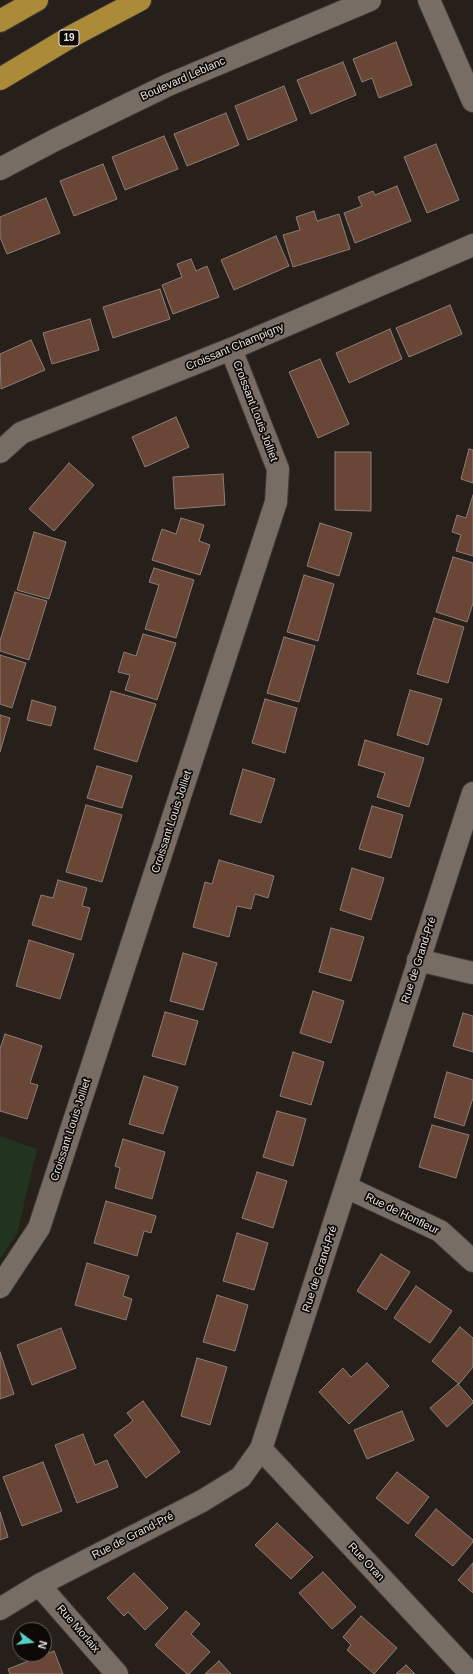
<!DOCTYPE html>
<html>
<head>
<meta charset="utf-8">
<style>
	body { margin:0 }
	#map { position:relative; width:473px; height:1674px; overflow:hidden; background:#271f19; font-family:Helvetica,sans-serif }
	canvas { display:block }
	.north { position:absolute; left:12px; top:1622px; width:40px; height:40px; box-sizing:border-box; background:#0d0907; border:1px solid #65605d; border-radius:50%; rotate:105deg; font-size:11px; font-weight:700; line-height:16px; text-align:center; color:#e8e2de }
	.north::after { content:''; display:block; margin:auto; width:14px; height:18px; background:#57cec2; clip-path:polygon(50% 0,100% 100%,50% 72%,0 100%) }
</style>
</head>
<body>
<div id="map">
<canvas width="473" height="1674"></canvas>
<div class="north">N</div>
</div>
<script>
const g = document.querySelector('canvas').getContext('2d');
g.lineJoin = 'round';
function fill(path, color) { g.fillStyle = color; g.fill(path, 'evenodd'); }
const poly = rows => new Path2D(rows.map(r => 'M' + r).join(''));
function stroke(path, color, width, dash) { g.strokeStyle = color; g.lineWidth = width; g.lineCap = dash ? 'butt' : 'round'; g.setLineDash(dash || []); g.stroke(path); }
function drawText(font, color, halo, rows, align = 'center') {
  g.font = font + ' Helvetica,sans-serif'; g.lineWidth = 3.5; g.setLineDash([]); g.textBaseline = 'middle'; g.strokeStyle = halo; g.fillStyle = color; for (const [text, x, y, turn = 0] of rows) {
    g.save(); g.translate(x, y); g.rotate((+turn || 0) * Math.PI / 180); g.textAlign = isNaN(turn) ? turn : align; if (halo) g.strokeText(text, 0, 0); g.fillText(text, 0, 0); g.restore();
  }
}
fill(poly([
	[0,1136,37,1149,17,1234,0,1259]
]), '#21341d');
const building = poly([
	[396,42,412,85,379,98,372,78,362,82,353,59,396,42],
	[343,62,356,95,311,114,297,80,343,62],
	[284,86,297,120,248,140,235,106,284,86],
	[226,113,239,145,187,166,174,134,226,113],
	[164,136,178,169,125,190,112,157,164,136],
	[436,144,459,200,427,213,404,157,436,144],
	[103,164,117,199,74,216,60,181,103,164],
	[397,186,411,221,355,243,344,213,362,206,358,197,373,191,375,195,397,186],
	[46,198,60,233,7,254,0,237,0,217,46,198],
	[314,211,317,221,339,214,350,249,293,267,283,235,300,230,296,217,314,211],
	[276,236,289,266,234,290,221,260,276,236],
	[191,259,196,271,207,266,219,297,173,314,162,285,182,277,177,264,191,259],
	[160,289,170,319,113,338,103,307,160,289],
	[450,305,462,334,409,357,396,328,450,305],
	[90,319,99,350,52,364,43,333,90,319],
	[390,329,402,359,349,383,336,353,390,329],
	[31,340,45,370,1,389,0,354,31,340],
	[320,359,349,424,318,438,289,372,320,359],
	[176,417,189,447,145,467,132,437,176,417],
	[469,449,473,450,473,483,461,479,469,449],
	[335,452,371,452,371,511,335,510,335,452],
	[69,463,94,485,54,531,29,509,69,463],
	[223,474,225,505,175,509,173,477,223,474],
	[473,495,473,556,456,551,461,535,452,532,457,515,466,518,473,495],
	[181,518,204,525,199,541,210,545,200,575,152,560,162,529,176,534,181,518],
	[320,523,352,533,339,576,307,566,320,523],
	[34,532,66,542,49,599,17,590,34,532],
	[453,557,473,563,473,603,467,622,436,612,453,557],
	[154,568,194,580,176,638,145,629,159,585,149,582,154,568],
	[304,575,334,584,318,641,287,632,304,575],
	[15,592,47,601,29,660,0,651,0,641,15,592],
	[434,618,464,627,448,683,417,674,434,618],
	[143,634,176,643,157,700,125,690,130,675,118,672,124,652,136,656,143,634],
	[284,637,315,646,299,702,267,693,284,637],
	[0,655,26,663,12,708,0,704,0,655],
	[410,690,442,699,428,745,397,735,410,690],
	[111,691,156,704,137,762,94,749,111,691],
	[265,699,297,708,285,753,252,743,265,699],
	[32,700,56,707,51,726,27,720,32,700],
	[0,715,10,718,0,752,0,715],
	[365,740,424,758,409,807,377,797,385,773,358,765,365,740],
	[97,766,132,776,122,808,87,798,97,766],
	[243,769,275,779,261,823,230,814,243,769],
	[86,805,122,815,102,882,66,872,86,805],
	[372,806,403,815,391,858,359,849,372,806],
	[219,860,274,876,268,898,255,894,251,909,237,906,229,937,193,927,205,882,212,884,219,860],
	[352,868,384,878,371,920,340,910,352,868],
	[58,880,87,888,82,906,90,908,81,940,32,925,41,895,53,898,58,880],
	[331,928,364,937,351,981,319,972,331,928],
	[29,940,74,954,60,999,16,986,29,940],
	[183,953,217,963,203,1010,170,1001,183,953],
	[313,991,344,1001,331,1043,300,1033,313,991],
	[165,1012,198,1021,185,1065,152,1056,165,1012],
	[463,1013,473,1016,473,1052,453,1046,463,1013],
	[5,1034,42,1046,30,1083,38,1085,27,1119,0,1111,0,1049,5,1034],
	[293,1052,324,1062,311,1105,280,1096,293,1052],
	[447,1072,473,1080,473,1098,464,1126,434,1117,447,1072],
	[144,1076,178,1087,163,1134,129,1124,144,1076],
	[277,1111,306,1119,293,1166,263,1157,277,1111],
	[432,1125,469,1135,456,1178,419,1167,432,1125],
	[123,1139,165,1152,152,1199,115,1188,120,1168,115,1166,123,1139],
	[257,1172,287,1181,273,1228,242,1218,257,1172],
	[106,1201,156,1216,151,1233,144,1231,137,1256,94,1243,106,1201],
	[237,1233,268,1243,254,1290,223,1281,237,1233],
	[381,1254,410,1272,386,1310,357,1291,381,1254],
	[87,1263,129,1276,123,1296,132,1299,126,1320,75,1305,87,1263],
	[416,1286,452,1311,430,1343,394,1318,416,1286],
	[217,1295,248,1305,235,1351,203,1342,217,1295],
	[460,1327,473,1338,473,1367,459,1384,432,1361,460,1327],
	[61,1328,76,1368,32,1385,17,1345,61,1328],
	[0,1352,14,1394,0,1399,0,1352],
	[197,1358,227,1367,210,1425,181,1416,197,1358],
	[367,1363,389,1386,349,1424,319,1392,343,1368,351,1377,367,1363],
	[458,1384,473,1401,473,1403,447,1427,430,1408,458,1384],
	[143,1401,180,1452,146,1478,114,1435,133,1421,127,1413,143,1401],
	[402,1411,414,1440,367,1459,354,1430,402,1411],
	[83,1434,95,1465,107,1460,118,1487,77,1503,55,1445,83,1434],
	[43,1462,62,1511,22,1526,3,1477,43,1462],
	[397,1472,429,1497,408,1524,376,1498,397,1472],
	[436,1509,473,1540,473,1542,453,1566,415,1535,436,1509],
	[0,1512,8,1537,0,1540,0,1512],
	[277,1523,313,1557,291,1579,255,1545,277,1523],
	[473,1563,473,1593,458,1580,473,1563],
	[323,1572,356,1607,332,1629,299,1593,323,1572],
	[134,1573,168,1608,145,1630,128,1612,124,1616,107,1598,134,1573],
	[186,1611,200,1624,191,1634,210,1652,189,1674,187,1674,155,1645,186,1611],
	[361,1616,397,1648,374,1674,347,1650,351,1645,343,1637,361,1616],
	[54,1651,63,1674,10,1674,8,1669,54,1651],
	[219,1661,231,1674,205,1674,219,1661],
	[406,1665,415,1674,396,1674,406,1665]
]);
fill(building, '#6a4637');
stroke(building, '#8b7e79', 1);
const minor = poly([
	[429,0,473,101],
	[0,169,55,140,168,85,370,0],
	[0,452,21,433,231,349,473,245],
	[418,960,473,973],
	[346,1187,440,1231,473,1261],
	[0,1287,39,1228,276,502,278,469,231,349],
	[261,1449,471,1674],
	[39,1585,117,1674],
	[0,1609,39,1585,202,1501,241,1477,261,1449,473,793]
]);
const highway = poly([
	[0,21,37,0],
	[0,79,72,36,140,0]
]);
stroke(minor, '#403934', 24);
stroke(highway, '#403934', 24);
stroke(minor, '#776d65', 22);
stroke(highway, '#ab8b37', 22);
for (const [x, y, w] of [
	[69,38,20]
]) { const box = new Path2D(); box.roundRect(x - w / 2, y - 8, w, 16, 3); g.fillStyle = '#0d0907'; g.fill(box); stroke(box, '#e8e2de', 1); }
drawText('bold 10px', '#e8e2de', null, [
	["19",69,38]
]);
drawText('11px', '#e8e2de', '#0d0907', [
	["Boulevard Leblanc",183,79,-24],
	["Croissant Champigny",235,347,-23],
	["Croissant Louis Jolliet",255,411,69],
	["Croissant Louis Jolliet",172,822,-72],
	["Rue de Grand-Pré",419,960,-72],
	["Croissant Louis Jolliet",71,1130,-72],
	["Rue de Honfleur",402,1214,26],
	["Rue de Grand-Pré",320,1269,-72],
	["Rue de Grand-Pré",133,1536,-27],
	["Rue Oran",366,1562,47],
	["Rue Morlaix",78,1629,49]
]);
</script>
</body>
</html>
